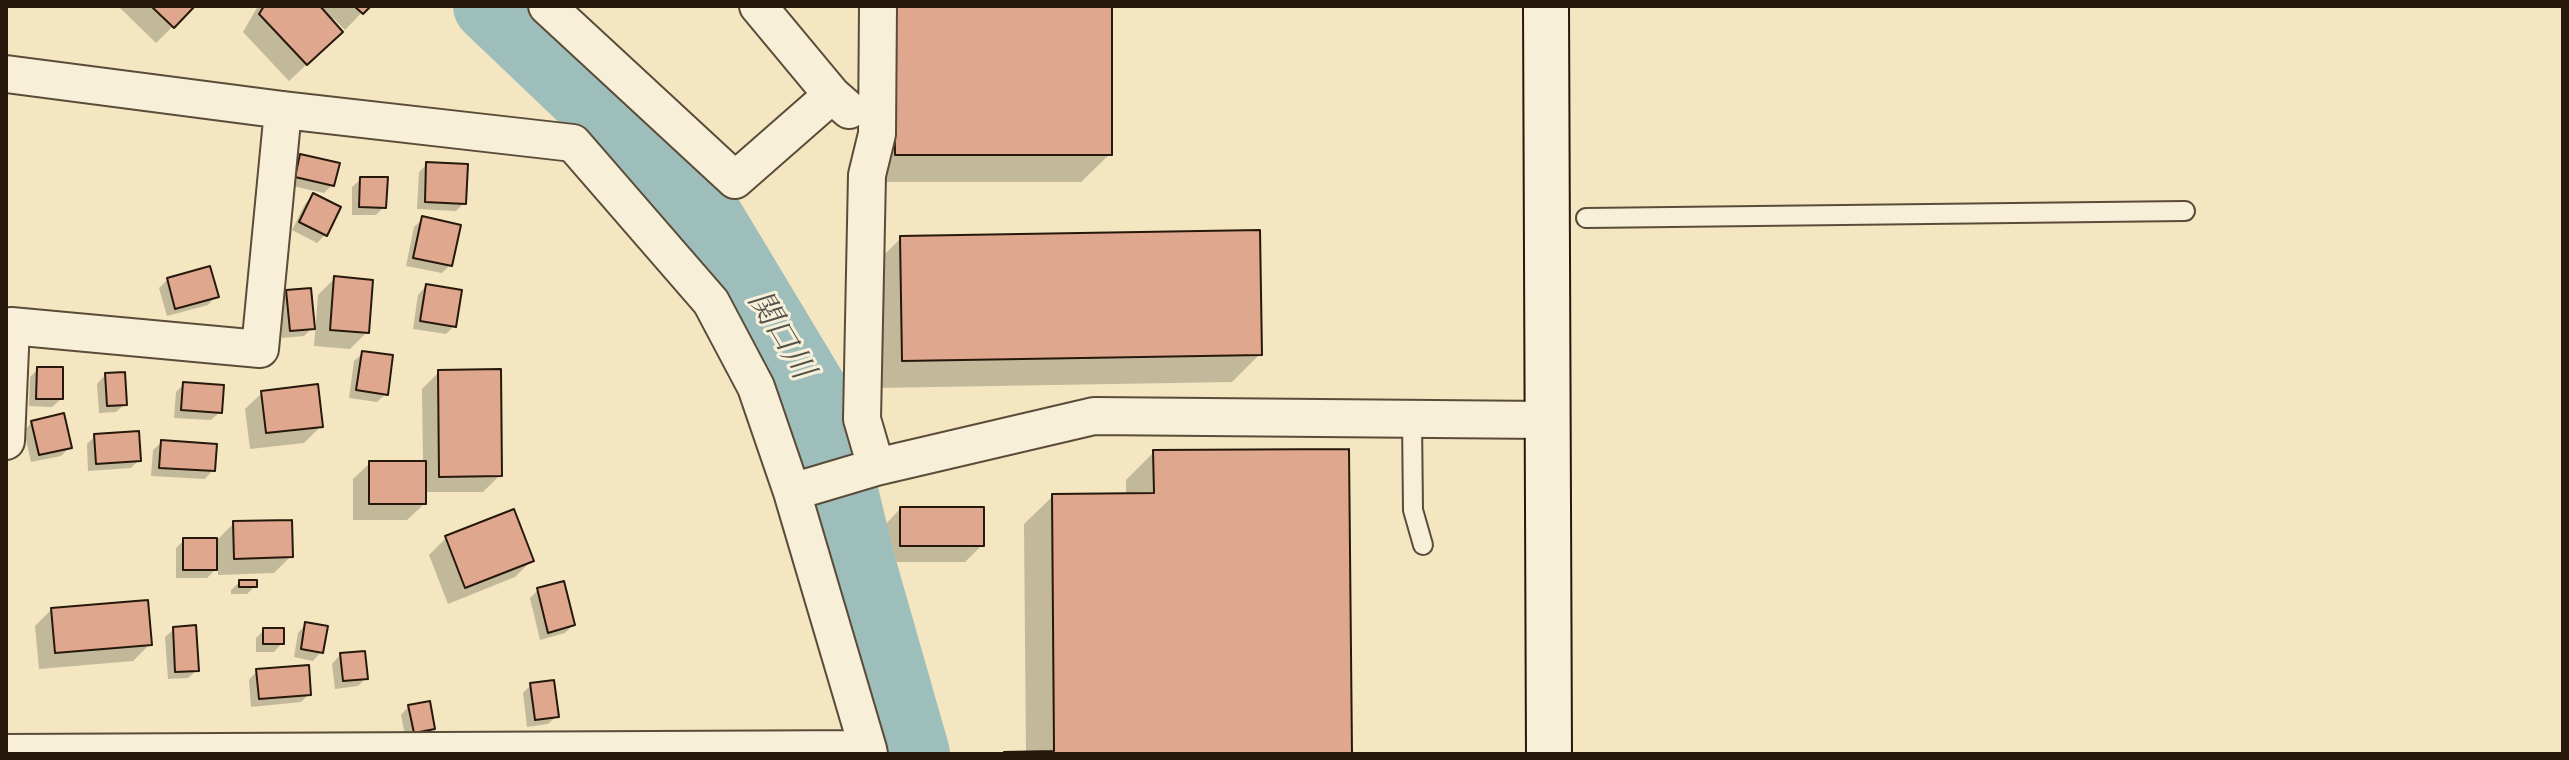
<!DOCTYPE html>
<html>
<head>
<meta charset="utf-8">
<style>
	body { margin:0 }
	#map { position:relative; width:2569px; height:760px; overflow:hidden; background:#f3e6c1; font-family:Cardo,serif }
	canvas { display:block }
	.frame { position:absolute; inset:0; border:8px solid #27180c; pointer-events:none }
</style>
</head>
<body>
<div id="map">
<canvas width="2569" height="760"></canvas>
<div class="frame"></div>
</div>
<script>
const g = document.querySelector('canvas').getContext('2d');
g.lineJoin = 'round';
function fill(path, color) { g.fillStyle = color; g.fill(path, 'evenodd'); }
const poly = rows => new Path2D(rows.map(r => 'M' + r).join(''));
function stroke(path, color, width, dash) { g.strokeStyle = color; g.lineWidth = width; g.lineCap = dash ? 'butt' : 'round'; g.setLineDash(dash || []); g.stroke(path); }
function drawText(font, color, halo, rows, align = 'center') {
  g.font = font + ' Cardo,"Noto Serif JP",serif'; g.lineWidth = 6; g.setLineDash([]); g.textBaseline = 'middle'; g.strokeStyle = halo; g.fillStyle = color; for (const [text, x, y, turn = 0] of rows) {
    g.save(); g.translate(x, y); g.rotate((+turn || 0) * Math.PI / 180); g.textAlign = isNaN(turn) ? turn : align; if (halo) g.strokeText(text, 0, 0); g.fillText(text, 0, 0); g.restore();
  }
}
fill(poly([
	[118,6,193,6,156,43],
	[258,6,368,6,345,30,333,18,324,48,289,81,243,32],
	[874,6,1110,6,1110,154,1081,182,867,182],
	[300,156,332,185,324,193,288,185,292,164],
	[427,164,464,203,456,211,417,209,419,172],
	[361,179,384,207,376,215,352,215,352,187],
	[313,196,325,235,317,243,292,230,305,204],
	[423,219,450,265,442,273,406,266,414,227],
	[901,238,1260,354,1232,382,875,388,873,266],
	[335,278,367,332,350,349,314,346,318,295],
	[168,279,216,296,208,305,167,316,159,288],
	[426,286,454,326,446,334,413,329,418,295],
	[287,292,312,328,304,336,282,338,279,300],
	[363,353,386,394,377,402,349,398,354,361],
	[38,369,61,399,52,407,29,406,30,377],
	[439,372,500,475,483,492,424,492,424,504,407,520,353,520,353,479,370,463,423,463,422,389],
	[105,375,125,404,116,412,99,413,97,384],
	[184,384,220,412,211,420,174,418,176,392],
	[262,393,321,426,304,443,250,449,245,409],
	[32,422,70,447,61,456,31,462,24,431],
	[95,436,139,460,131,468,88,471,87,444],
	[162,442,213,470,205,479,151,476,153,450],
	[1154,452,1349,754,1005,754,1026,754,1024,524,1053,496,1126,495,1126,480],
	[900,509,982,545,965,562,884,562,884,526],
	[234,523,291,556,274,573,218,575,218,567,207,578,176,578,176,548,184,540,217,540],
	[446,538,532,560,515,577,448,604,429,555],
	[240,582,255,586,247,594,231,594,231,590],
	[538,590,573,625,565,633,540,640,530,598],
	[52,609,150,644,133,661,39,669,35,626],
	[306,624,321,652,313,661,294,657,298,633],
	[174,629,197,670,188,678,168,679,165,637],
	[264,630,282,643,274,652,256,652,256,638],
	[340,655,366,678,358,686,335,689,332,664],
	[257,671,309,694,301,702,251,707,249,680],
	[531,685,557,716,548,724,527,727,523,693],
	[409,706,433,729,424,737,406,740,401,715]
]), '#0003');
stroke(poly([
	[489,6,703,210,822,408,858,558,914,754]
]), '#9ebebb', 72);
const building = poly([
	[151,6,195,6,174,28,151,6],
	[264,6,320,6,343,32,307,65,259,14,264,6],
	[354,6,371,6,363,14,354,6],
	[893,6,1112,6,1112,155,895,155,893,6],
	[300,154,340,163,334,186,295,177,300,154],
	[426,162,468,164,466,204,425,202,426,162],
	[360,177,388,177,386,208,359,207,360,177],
	[313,193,341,207,327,236,299,222,313,193],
	[422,216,461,225,452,266,413,258,422,216],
	[1260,230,1262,355,902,361,900,236,1260,230],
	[210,266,219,297,175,309,167,278,210,266],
	[334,276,373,280,369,333,330,330,334,276],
	[426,284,462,290,456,327,420,321,426,284],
	[311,288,315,329,290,331,286,290,311,288],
	[362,351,393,355,388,395,356,390,362,351],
	[37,367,63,367,63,399,36,399,37,367],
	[501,369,502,476,439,477,438,370,501,369],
	[125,372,127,405,107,406,105,373,125,372],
	[183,382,224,385,222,413,181,410,183,382],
	[318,384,323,427,266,433,261,391,318,384],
	[64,413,72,448,39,455,31,421,64,413],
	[139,431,141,461,96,464,94,434,139,431],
	[161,440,217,444,215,471,159,468,161,440],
	[1349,449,1352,754,1004,754,1004,752,1054,751,1052,494,1154,493,1153,450,1349,449],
	[369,461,426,461,426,504,369,504,369,461],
	[900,507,984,507,984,546,900,546,900,507],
	[514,509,534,561,465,588,445,536,514,509],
	[292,520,293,557,234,559,233,521,292,520],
	[183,538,217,538,217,570,183,570,183,538],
	[239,580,257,580,257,587,239,587,239,580],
	[564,581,575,625,548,633,537,588,564,581],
	[148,600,152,645,55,653,51,608,148,600],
	[305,622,328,626,323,653,301,649,305,622],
	[196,625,199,671,175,672,173,627,196,625],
	[263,628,284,628,284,644,263,644,263,628],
	[365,651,368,679,343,681,340,653,365,651],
	[309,665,311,695,259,699,256,669,309,665],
	[554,680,559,717,535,720,530,683,554,680],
	[430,701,435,729,414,733,408,705,430,701]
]);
fill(building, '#dfa78e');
stroke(building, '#27180c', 2);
const lane = poly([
	[1586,218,2185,211],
	[1412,419,1413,510,1423,545]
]);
const street = poly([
	[547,6,735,180,832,95],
	[758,6,832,95,849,110],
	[6,74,283,110,573,143,711,302,756,387,792,492,868,749],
	[6,441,11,326,260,349,283,110],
	[876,467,862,419,867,175,877,134,878,6],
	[792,492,876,467,1094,416,1546,420],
	[6,753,868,749,869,754]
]);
const secondary = poly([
	[1546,6,1549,754]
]);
stroke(lane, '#5a4c39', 22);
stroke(street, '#5a4c39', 40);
stroke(secondary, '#27180c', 48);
stroke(lane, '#f7efd7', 18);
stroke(street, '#f7efd7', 36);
stroke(secondary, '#f7efd7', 44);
drawText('italic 32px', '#515249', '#f7efd7', [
	["関口川",779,336,59]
]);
</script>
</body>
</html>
